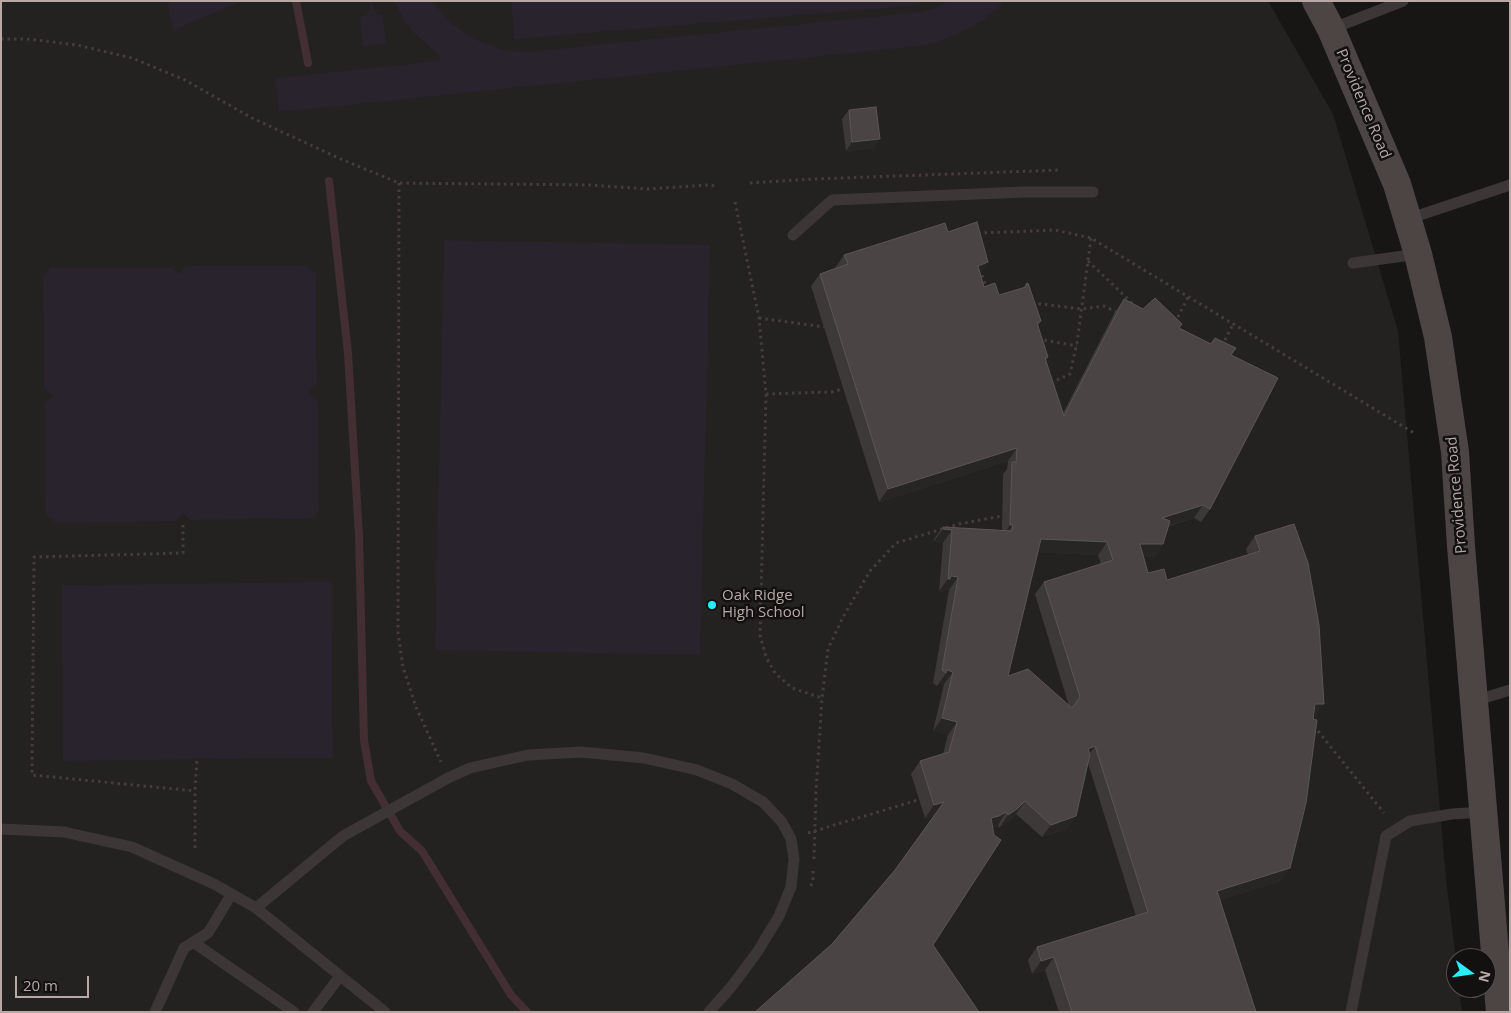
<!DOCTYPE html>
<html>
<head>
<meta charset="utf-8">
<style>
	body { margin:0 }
	#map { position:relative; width:1511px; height:1013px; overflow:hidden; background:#171615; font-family:"Open Sans",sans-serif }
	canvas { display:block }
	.frame { position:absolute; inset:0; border:2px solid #b8a8a6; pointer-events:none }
	.north { position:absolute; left:1446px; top:948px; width:50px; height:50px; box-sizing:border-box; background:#121110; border:1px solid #544d4c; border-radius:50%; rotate:104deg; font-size:14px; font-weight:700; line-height:20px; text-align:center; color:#b8a8a6 }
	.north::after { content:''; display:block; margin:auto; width:18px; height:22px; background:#27eefd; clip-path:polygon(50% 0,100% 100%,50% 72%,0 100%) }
	.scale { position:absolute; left:15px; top:976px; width:74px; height:22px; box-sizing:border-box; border:2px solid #b8a8a6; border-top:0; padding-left:6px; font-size:15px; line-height:18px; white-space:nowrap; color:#b8a8a6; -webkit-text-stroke:4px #121110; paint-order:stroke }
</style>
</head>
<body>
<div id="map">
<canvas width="1511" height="1013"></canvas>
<div class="frame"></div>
<div class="north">N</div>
<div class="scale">20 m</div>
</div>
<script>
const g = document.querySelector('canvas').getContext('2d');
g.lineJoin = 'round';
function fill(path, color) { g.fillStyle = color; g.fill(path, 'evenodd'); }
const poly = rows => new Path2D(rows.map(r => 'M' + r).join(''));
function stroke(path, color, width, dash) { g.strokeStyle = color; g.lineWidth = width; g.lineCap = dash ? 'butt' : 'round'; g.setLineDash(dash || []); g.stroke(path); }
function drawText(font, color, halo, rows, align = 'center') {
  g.font = font + ' "Open Sans",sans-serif'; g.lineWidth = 5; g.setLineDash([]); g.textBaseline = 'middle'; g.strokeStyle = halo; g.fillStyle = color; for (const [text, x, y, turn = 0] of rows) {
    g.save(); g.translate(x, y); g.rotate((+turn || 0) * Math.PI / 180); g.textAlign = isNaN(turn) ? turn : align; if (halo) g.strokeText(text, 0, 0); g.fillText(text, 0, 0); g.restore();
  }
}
fill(poly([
	[1,1,1268,1,1333,114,1398,331,1446,879,1456,960,1456,988,1459,988,1462,1012,1,1012]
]), '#242221');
fill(poly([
	[168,1,242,1,174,30,169,12],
	[370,1,373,1,373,8,378,15,383,15,386,44,362,46,360,16,366,16,370,8],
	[394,1,431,1,451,23,463,32,474,39,497,48,511,51,527,52,900,14,920,12,935,8,949,1,1005,1,985,19,971,27,938,42,918,46,279,112,276,78,439,61,441,59,440,56,413,32,404,20],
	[511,1,920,1,921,5,514,39],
	[444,240,710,245,700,655,435,650],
	[306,265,316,274,316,328,317,384,308,392,318,401,319,510,310,519,190,520,183,513,175,521,56,523,46,515,45,403,53,396,44,388,43,277,51,268,172,268,179,274,186,266],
	[331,582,333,758,63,761,62,585]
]), '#28232c');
stroke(poly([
	[296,1,308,63],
	[329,181,348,353,359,536,364,740,371,781,400,831,422,851,511,995,527,1012]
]), '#432f32', 8);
stroke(poly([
	[1,39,27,39,77,45,132,58,185,80,252,118,343,160,399,183,590,185,647,189,709,185,717,186],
	[399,183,398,633,403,667,416,707,441,762],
	[750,183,813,179,1061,170],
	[735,202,759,318,766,394,760,635,766,657,775,673,792,688,822,698],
	[978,233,1055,230,1091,238,1414,433],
	[1088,261,1133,304],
	[980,269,986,287,983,288],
	[1032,303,1082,309,1104,306,1118,313],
	[759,318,824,327],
	[1175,323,1188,297],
	[1038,339,1077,346],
	[1222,346,1233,324],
	[1051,383,1070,374,1077,343,1091,238],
	[766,394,831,392,843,389],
	[183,525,183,553,34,557,32,775,195,791],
	[1314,726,1384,813],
	[808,833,918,800],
	[195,848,195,791,197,759],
	[814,859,816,792,822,698,828,649,843,617,870,571,896,543,959,524,1002,516],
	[811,886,813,881,813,867]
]), '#443d3c', 3, [2.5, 4]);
stroke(poly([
	[1331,29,1403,1],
	[1408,219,1510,185],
	[793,235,832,200,1023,192,1093,192],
	[1353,263,1418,254],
	[1474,701,1510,690],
	[1,829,64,832,132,847,214,884,256,908,385,1012],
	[256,908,343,836,448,778,470,768,528,755,581,752,644,758,697,770,732,784,763,802,782,822,791,839,794,859,791,887,779,916,758,951,732,986,709,1012],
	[193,942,294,1012],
	[155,1012,184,948,208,933,231,895],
	[313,1012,340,976],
	[1351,1012,1386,836,1410,821,1452,814,1483,812]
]), '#3c3736', 11);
stroke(poly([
	[1316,1,1331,29,1397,184,1418,254,1438,337,1455,452,1461,546,1500,1012]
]), '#4d4544', 28);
fill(poly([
	[849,110,874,148,846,151,842,119],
	[948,232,980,274,984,287,999,295,1023,288,1026,284,1041,321,1038,326,1048,357,1046,360,1063,413,1115,312,1124,299,1210,344,1215,338,1231,355,1210,509,1201,522,1194,518,1169,526,1163,544,1154,557,1143,557,1148,573,1167,580,1248,555,1246,549,1255,536,1315,717,1314,717,1281,881,1220,900,1256,1012,1059,1012,1045,970,1032,974,1028,960,1037,947,1136,916,1088,763,1067,829,1042,837,1016,814,1008,822,999,828,998,825,993,828,832,944,895,870,934,815,925,818,911,774,920,761,943,754,948,735,933,731,944,684,939,683,937,686,933,683,949,590,944,589,942,592,939,591,943,543,934,541,934,539,943,527,1002,530,1003,474,1007,469,1008,461,879,502,811,286,820,274,835,268,844,255],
	[1038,552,1098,555,1101,564,1044,582,1035,594,1069,706,1008,676]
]), '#3c3938');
fill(poly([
	[880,139,874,148,846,151,852,142],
	[988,262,979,275,978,266],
	[1017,448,1008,461,879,502,888,489],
	[1203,505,1194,518,1153,530,1162,518],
	[1010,525,1013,525,1004,538,1001,538],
	[943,529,952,530,943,543,934,541],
	[1041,539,1107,542,1098,555,1032,552],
	[1140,544,1163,544,1154,557,1131,557],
	[951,576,958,577,949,590,944,589,942,592,939,591,948,579],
	[947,670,953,672,944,684,939,683,946,673],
	[1315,704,1324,704,1315,717,1306,716],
	[942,718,957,722,948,735,933,731],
	[1095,746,1086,759,1088,749],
	[1025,801,1016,814,1008,822,999,828,1008,815],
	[944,802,935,815,925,818,934,805],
	[1006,812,998,825,990,829,991,818],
	[1076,816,1067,829,1042,837,1051,825],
	[1290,868,1281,881,1208,904,1217,891],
	[1054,957,1045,970,1032,974,1041,961]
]), '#282625');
const building = poly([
	[876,107,880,139,852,142,849,110,876,107],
	[977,222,988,262,978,266,984,287,995,283,999,295,1026,287,1026,284,1028,283,1041,321,1037,323,1048,357,1045,358,1064,416,1124,299,1143,309,1155,298,1182,324,1179,328,1211,344,1215,338,1236,348,1231,355,1278,378,1210,509,1203,505,1162,518,1170,521,1163,544,1140,544,1148,573,1164,569,1167,580,1260,551,1255,536,1294,524,1308,563,1319,625,1324,704,1315,704,1313,719,1317,720,1306,803,1290,868,1217,891,1256,1012,1180,1012,1180,1011,1177,1012,1072,1012,1054,957,1041,961,1037,947,1148,912,1095,746,1088,749,1090,754,1076,816,1051,825,1025,801,1017,809,1008,815,1006,812,999,816,991,818,994,835,1001,840,933,945,979,1012,755,1012,832,944,895,870,944,802,934,805,920,761,949,752,957,722,942,718,953,672,947,670,946,673,942,670,958,577,951,576,950,579,948,579,952,530,943,529,943,527,1012,531,1013,525,1010,525,1012,462,1016,462,1017,448,888,489,820,274,848,264,844,255,945,223,948,232,977,222],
	[1041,539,1107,542,1113,560,1044,582,1080,697,1072,708,1028,669,1008,676,1041,539]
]);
fill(building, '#4a4544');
stroke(building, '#5b5553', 1);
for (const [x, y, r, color] of [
	[712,605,5,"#27eefd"]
]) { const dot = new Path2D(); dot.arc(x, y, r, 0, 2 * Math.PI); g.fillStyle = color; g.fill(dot); stroke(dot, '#121110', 2); }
drawText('15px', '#b8a8a6', '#121110', [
	["Providence Road",1363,104,67],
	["Providence Road",1457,495,-95]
]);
drawText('15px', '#b8a8a6', '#121110', [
	["Oak Ridge",722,596],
	["High School",722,613]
], 'left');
</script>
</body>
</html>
